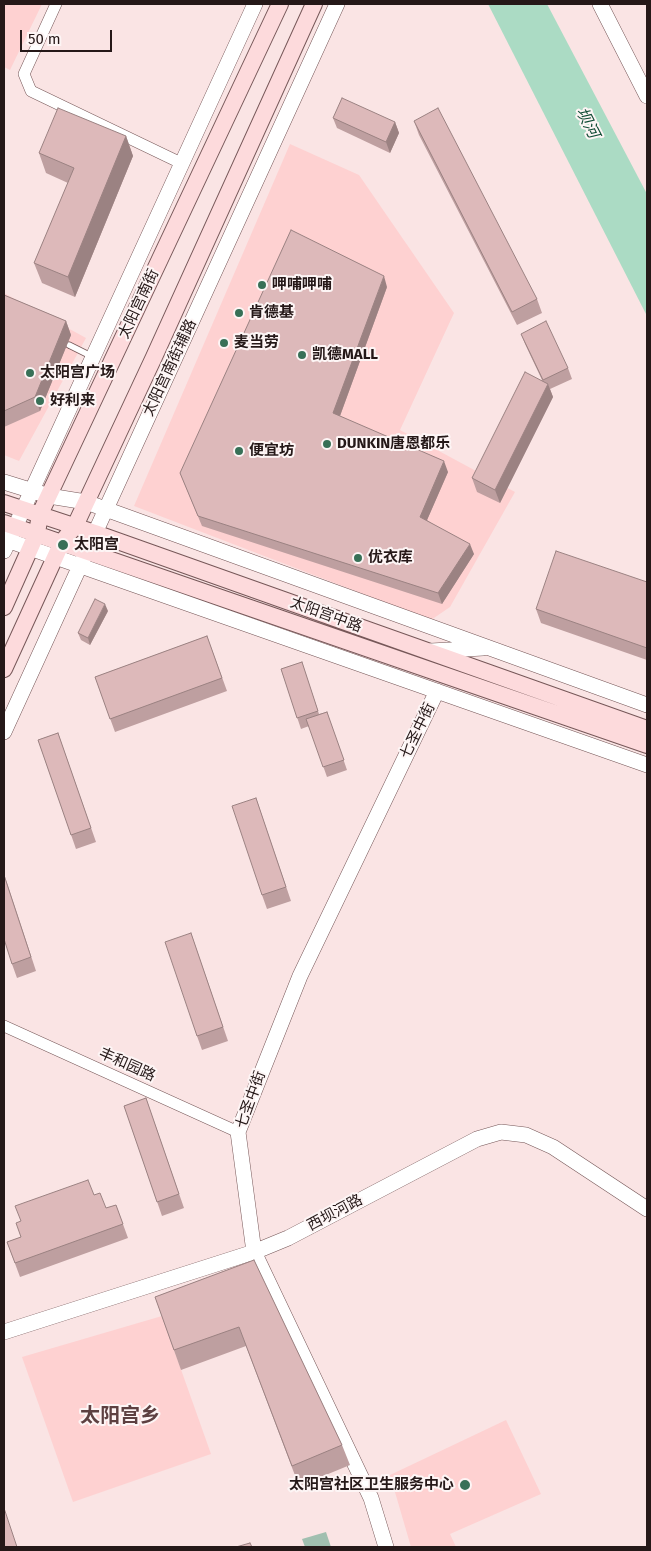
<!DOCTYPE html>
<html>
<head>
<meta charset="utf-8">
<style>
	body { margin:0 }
	#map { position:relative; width:651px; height:1551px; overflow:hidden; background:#fae4e4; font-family:"Fira Sans",sans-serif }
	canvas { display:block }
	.frame { position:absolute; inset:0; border:5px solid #251818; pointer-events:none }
	.scale { position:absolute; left:20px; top:30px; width:92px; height:22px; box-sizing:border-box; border:2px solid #251818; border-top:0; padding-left:6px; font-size:15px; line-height:18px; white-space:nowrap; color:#251818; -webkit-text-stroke:4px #fdf5f5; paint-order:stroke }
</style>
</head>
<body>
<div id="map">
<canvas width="651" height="1551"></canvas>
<div class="frame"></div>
<div class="scale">50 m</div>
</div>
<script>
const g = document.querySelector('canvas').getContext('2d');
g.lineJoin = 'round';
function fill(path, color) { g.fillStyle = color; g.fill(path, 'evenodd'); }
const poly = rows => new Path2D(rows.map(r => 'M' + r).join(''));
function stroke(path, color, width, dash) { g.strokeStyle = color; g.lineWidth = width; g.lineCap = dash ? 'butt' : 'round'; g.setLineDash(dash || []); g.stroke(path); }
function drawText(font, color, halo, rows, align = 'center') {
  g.font = font + ' "Fira Sans","Noto Sans SC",sans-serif'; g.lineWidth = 4; g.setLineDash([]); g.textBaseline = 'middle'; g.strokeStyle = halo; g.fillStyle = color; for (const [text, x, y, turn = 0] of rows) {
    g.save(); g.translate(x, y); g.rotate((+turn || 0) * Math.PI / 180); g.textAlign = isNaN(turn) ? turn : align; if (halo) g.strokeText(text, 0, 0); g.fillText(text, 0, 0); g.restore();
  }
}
fill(poly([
	[4,4,42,4,10,70,4,67],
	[290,144,359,175,454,313,400,430,515,492,450,607,431,620,134,506],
	[4,293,86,338,19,461,4,455],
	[162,1316,211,1454,73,1502,22,1357],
	[506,1420,541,1494,450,1534,456,1547,411,1547,390,1475]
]), '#fed1d1');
fill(poly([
	[326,1532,331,1547,305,1547,302,1539]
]), '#a1bfb0');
fill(poly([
	[488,4,547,4,647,194,647,316]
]), '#abdbc4');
const service = poly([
	[69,345,91,356]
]);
const minor = poly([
	[56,4,24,74,31,91,183,164],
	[4,1026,238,1132]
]);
const tertiary = poly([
	[600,4,647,96],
	[4,482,49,496,86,502,647,705],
	[4,539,647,765],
	[4,551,255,4],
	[431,651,483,648],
	[4,732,337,4],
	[4,1332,254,1252,288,1238,477,1139,501,1132,526,1135,553,1147,647,1209],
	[386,1547,371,1498,254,1252,238,1132,300,976,437,691]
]);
const secondary = poly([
	[4,503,95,533,647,729],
	[4,523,647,745],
	[4,607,37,533,40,514,280,4],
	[4,669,62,542,75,526,154,357,314,4]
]);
stroke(service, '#765758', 7);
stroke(minor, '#765758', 12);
stroke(tertiary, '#765758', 16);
stroke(secondary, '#765758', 18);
stroke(service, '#fff', 5.5);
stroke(minor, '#fff', 11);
stroke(tertiary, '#fff', 15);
stroke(secondary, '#fddadc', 16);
fill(poly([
	[333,118,395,122,399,133,390,153,337,128],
	[414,121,537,299,542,313,517,325,419,135],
	[126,136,133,156,75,297,42,283,34,263,68,183,46,173,39,153],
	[387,287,340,416,448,472,427,520,474,554,442,604,202,526,180,473],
	[4,295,66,321,71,335,40,411,4,427],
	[521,334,568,368,572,379,550,389,553,397,500,503,477,492,472,478,542,380,525,344],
	[647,582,647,660,541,623,536,609],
	[108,611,90,645,81,640,78,633],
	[207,636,227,691,115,732,95,677],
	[302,662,319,714,327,712,347,770,327,777,309,726,301,729,281,669],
	[58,733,96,842,76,849,38,740],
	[256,798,291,901,267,909,262,895],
	[4,874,36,971,17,978,12,964],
	[191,933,228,1041,202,1050,197,1036],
	[146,1098,184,1208,162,1216,124,1106],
	[94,1195,106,1208,116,1205,128,1238,20,1277,7,1242,21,1237],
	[254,1260,342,1445,350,1465,299,1486,246,1346,181,1370,155,1297]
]), '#be9fa0');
fill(poly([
	[395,122,399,133,390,153,386,142],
	[126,136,133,156,75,297,68,277],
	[384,276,387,287,337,424,333,413],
	[66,321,71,335,40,411,35,397],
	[548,384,553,397,500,503,495,490],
	[444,461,448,472,424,527,420,517],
	[470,544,474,554,442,604,438,593],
	[105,604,108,611,90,645,88,638]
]), '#9b8282');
const building = poly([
	[342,98,395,122,386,142,333,118,342,98],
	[58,108,126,136,68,277,34,263,74,168,39,153,58,108],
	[438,108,537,299,512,312,414,121,438,108],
	[291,230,384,276,333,413,444,461,420,517,470,544,438,593,198,516,180,473,291,230],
	[4,295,66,321,35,397,4,411,4,295],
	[546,321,568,368,543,380,521,334,546,321],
	[525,372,548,384,495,490,472,478,525,372],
	[556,551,647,582,647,648,536,609,556,551],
	[95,599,105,604,88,638,78,633,95,599],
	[207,636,222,678,110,719,95,677,207,636],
	[302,662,318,711,297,718,281,669,302,662],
	[327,712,344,760,323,767,306,719,327,712],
	[58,733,91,828,71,835,38,740,58,733],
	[256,798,286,887,262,895,232,806,256,798],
	[4,875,31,957,12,964,4,939,4,875],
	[191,933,223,1027,197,1036,165,942,191,933],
	[146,1098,179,1194,157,1202,124,1106,146,1098],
	[88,1180,94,1195,100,1193,106,1208,116,1205,123,1224,15,1263,7,1242,21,1237,16,1223,21,1221,15,1206,88,1180],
	[254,1260,342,1445,292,1466,239,1327,174,1350,155,1297,254,1260],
	[4,1508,17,1547,4,1547,4,1508],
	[250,1543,252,1547,236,1547,250,1543]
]);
fill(building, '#ddb9ba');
stroke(building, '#9b8282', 1);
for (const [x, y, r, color] of [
	[262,285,5,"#387057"],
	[239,313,5,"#387057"],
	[224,343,5,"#387057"],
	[302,355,5,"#387057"],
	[30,373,5,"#387057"],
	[40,401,5,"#387057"],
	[327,444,5,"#387057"],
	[239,451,5,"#387057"],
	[63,545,6,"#387057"],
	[358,558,5,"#387057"],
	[465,1485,6,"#387057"]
]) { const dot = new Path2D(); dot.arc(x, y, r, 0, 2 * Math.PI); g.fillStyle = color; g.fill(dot); stroke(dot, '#fdf5f5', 2); }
drawText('bold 15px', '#251818', '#fdf5f5', [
	["呷哺呷哺",272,285],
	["肯德基",249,313],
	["麦当劳",234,343],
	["凯德MALL",312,355],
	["太阳宫广场",40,373],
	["好利来",50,401],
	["DUNKIN唐恩都乐",337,444],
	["便宜坊",249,451],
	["太阳宫",74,545],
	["优衣库",368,558],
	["太阳宫社区卫生服务中心",454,1485,"right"]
], 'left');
drawText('15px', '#251818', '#fdf5f5', [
	["太阳宫南街",139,304,-65],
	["太阳宫南街辅路",170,368,-65],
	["太阳宫中路",326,615,20],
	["七圣中街",418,731,-64],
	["丰和园路",127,1065,24],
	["七圣中街",251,1100,-70],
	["西坝河路",335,1213,-28]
]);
drawText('italic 16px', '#104c35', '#fdf5f5', [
	["坝河",587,123,63]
]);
drawText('bold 20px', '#5d4041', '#fdf5f5', [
	["太阳宫乡",120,1416]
]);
</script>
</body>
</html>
